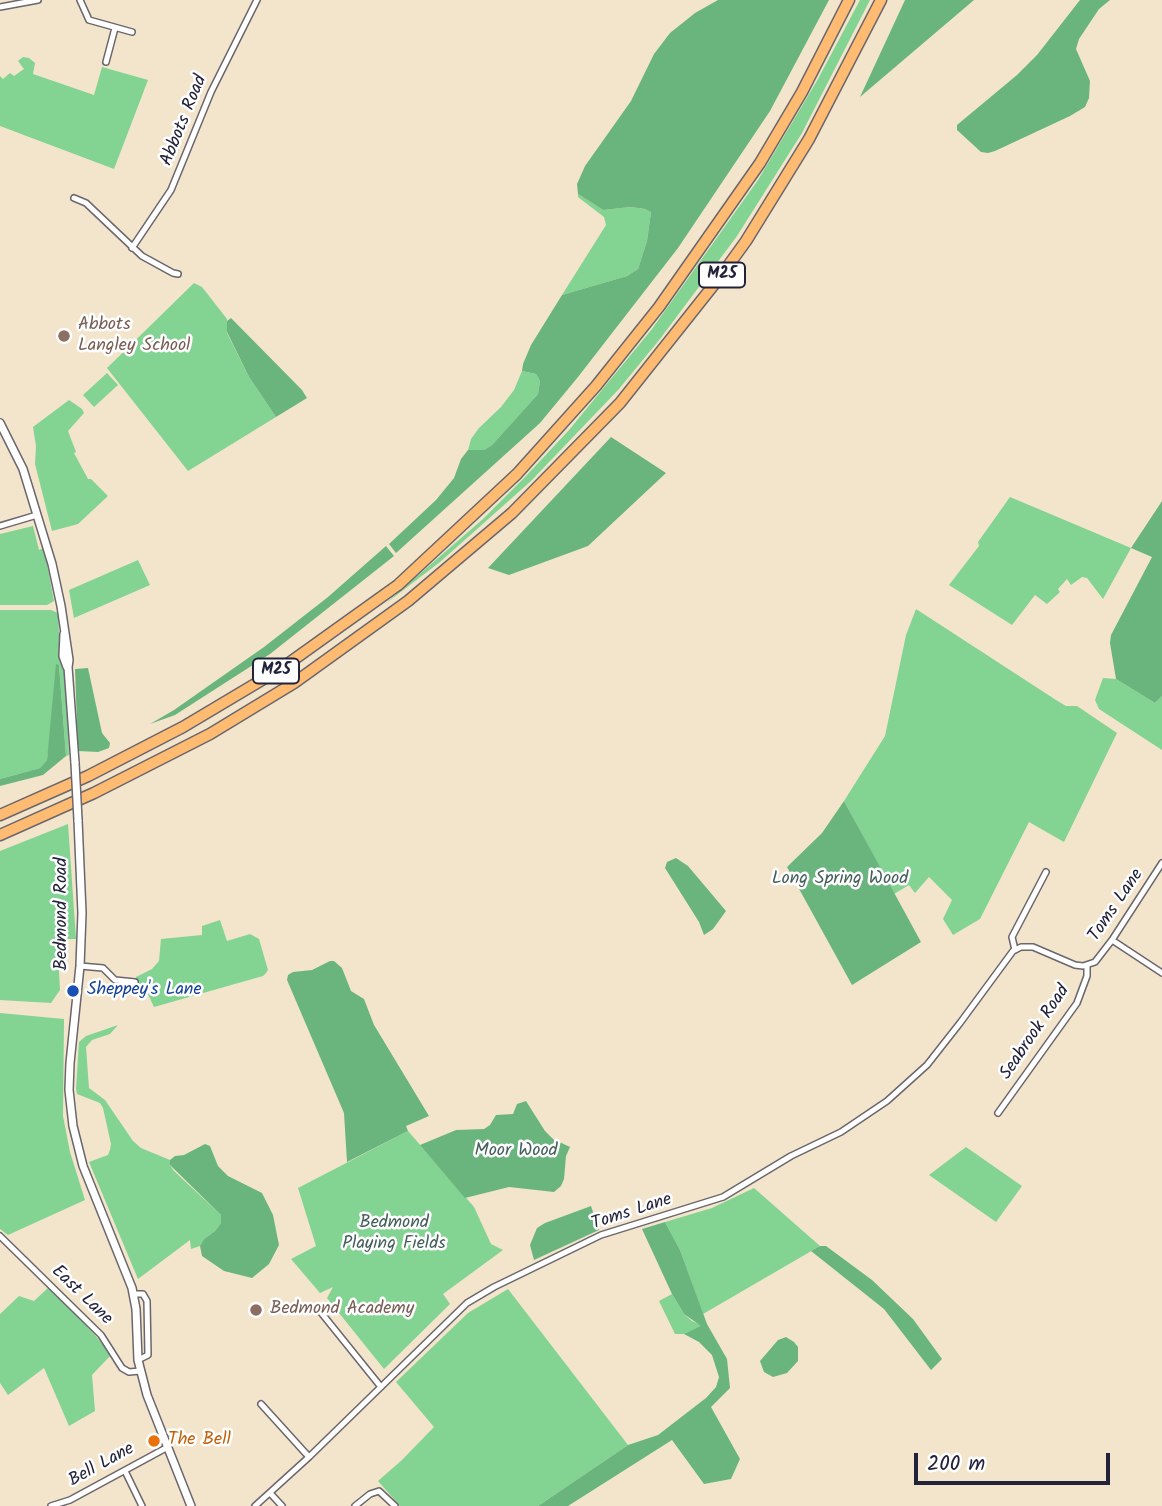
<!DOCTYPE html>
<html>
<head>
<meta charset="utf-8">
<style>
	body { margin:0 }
	#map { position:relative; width:1162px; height:1506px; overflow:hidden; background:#f2e5cb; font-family:Kalam,sans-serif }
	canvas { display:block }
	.scale { position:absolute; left:914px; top:1453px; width:196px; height:32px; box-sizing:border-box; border:4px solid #22223b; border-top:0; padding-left:9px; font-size:21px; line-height:24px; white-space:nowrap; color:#22223b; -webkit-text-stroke:5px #fff; paint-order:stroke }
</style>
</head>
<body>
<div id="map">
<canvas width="1162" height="1506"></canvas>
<div class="scale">200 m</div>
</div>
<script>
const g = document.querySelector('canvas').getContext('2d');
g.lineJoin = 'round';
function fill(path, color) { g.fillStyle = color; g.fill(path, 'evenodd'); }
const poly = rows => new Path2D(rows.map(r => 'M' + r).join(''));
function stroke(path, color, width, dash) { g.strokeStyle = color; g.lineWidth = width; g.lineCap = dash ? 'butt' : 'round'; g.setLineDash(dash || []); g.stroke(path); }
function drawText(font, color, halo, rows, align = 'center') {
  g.font = font + ' Kalam,sans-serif'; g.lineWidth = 5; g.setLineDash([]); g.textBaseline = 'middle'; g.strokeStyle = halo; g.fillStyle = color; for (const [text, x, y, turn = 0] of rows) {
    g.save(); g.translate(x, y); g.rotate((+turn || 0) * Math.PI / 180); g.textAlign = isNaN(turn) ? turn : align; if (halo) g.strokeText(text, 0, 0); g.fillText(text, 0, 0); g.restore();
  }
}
fill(poly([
	[860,0,870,0,802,133,737,236,660,339,619,389,531,481,440,562,385,604,483,519,526,476,569,430,652,329,758,180,818,79],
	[23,57,29,58,35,63,33,74,94,95,102,67,148,80,114,169,0,126,0,76,3,79,10,73,14,76,24,69,18,61],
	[578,194,603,210,631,207,645,209,651,212,647,241,638,269,627,276,562,295,606,225,604,217,578,197],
	[194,283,202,287,227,319,227,333,249,377,276,417,188,471,107,368],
	[522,371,536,374,540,381,538,394,492,445,484,450,468,450,471,439,479,428,501,407,514,390],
	[107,373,118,385,94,407,83,395],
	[69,400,82,409,84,413,68,431,76,452,74,453,88,479,91,479,108,496,78,524,52,531,35,464,36,446,33,427],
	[1010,497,1131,548,1103,599,1087,578,1082,577,1071,585,1067,579,1058,589,1060,592,1047,604,1035,595,1012,625,949,585,979,546,978,542],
	[33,526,39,550,44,548,54,601,47,605,0,605,0,534],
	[138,560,150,585,74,618,69,590],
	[916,609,1056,700,1066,706,1077,706,1117,733,1064,842,1029,822,980,919,953,935,943,919,952,900,929,877,915,893,909,885,894,894,844,801,885,736,906,635],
	[0,610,51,610,58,613,60,654,65,671,69,755,66,756,59,665,47,760,40,768,0,779],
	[1103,678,1116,679,1155,703,1162,696,1162,750,1099,709,1095,700],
	[68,824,76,939,69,939,61,944,58,953,60,990,51,1003,0,1000,0,851],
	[220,920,227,941,250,934,259,939,268,970,266,973,263,976,154,1007,146,990,136,988,136,977,152,969,159,961,161,939,202,935,202,926],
	[0,1013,64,1019,63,1116,70,1152,85,1200,8,1235,0,1229],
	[118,1025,110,1034,92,1040,86,1047,89,1088,105,1100,133,1141,141,1148,170,1160,170,1165,174,1171,221,1215,221,1223,215,1231,204,1239,200,1246,191,1249,190,1240,138,1279,89,1162,108,1155,110,1150,111,1144,103,1108,100,1103,77,1094,76,1089,79,1042,86,1036],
	[408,1131,474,1207,491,1244,503,1250,443,1294,450,1304,384,1369,327,1298,333,1287,320,1293,291,1259,316,1246,298,1188],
	[966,1147,1022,1186,996,1222,929,1175],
	[754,1188,820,1246,703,1314,680,1250,665,1222,712,1208],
	[49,1287,95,1335,111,1355,92,1375,95,1411,69,1426,44,1368,8,1395,0,1383,0,1314,19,1296,34,1301],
	[508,1289,628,1445,538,1506,400,1506,378,1481,402,1460,434,1427,396,1382,468,1313],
	[672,1294,684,1314,692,1321,703,1326,684,1334,675,1334,659,1301]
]), '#83d393');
fill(poly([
	[718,0,829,0,770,111,678,248,578,377,540,423,396,553,389,544,436,500,454,478,461,459,468,450,484,450,492,445,538,394,540,381,536,374,522,371,523,364,531,345,562,295,627,276,638,269,647,241,651,212,645,209,631,207,603,210,578,194,577,184,585,166,631,101,654,54,670,33,695,13],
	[905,0,974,0,860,97],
	[1080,0,1110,0,1099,9,1079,39,1076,49,1090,81,1089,98,1085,107,1070,116,995,151,988,153,981,152,957,130,957,125,1017,75,1037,55],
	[231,318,302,390,307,398,276,417,249,377,227,332,227,321],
	[611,437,666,473,588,546,509,575,488,568],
	[1162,501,1162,696,1155,703,1116,679,1110,643,1111,635,1152,557,1131,548],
	[386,546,394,556,270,654,175,715,150,724,174,710,264,647,328,597],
	[56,664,59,665,66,756,43,775,0,786,0,779,40,768,47,760],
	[88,668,102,733,110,743,109,748,98,752,78,751,75,669],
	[844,801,921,942,852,985,787,867,822,833],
	[676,858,688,866,726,911,713,929,704,935,699,922,665,868,667,862],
	[330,961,334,961,342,968,351,991,364,999,374,1025,429,1116,406,1126,408,1131,347,1162,344,1113,287,980,288,975,293,972,312,970],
	[526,1101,545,1131,553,1139,570,1147,566,1156,564,1179,561,1186,554,1192,509,1187,465,1198,420,1145,456,1130,484,1129,490,1125,496,1115,513,1114,517,1104],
	[205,1144,210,1146,218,1166,228,1176,262,1193,273,1215,279,1245,269,1264,252,1278,224,1271,202,1256,200,1246,204,1239,215,1231,221,1223,221,1215,170,1165,170,1160,175,1156,184,1155],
	[591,1206,599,1230,534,1260,530,1245,537,1228,545,1223],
	[665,1222,680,1250,707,1324,727,1359,730,1388,711,1407,740,1459,731,1479,704,1484,672,1440,568,1506,538,1506,628,1445,658,1435,706,1398,716,1387,719,1377,712,1355,699,1342,684,1334,701,1326,684,1314,672,1294,642,1229],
	[820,1246,826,1246,872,1280,913,1319,942,1359,931,1370,884,1309,811,1251],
	[786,1337,794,1342,798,1347,798,1361,787,1373,773,1377,764,1372,760,1361,778,1340]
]), '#6ab57d');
const minor = poly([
	[80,0,89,20,132,32],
	[0,7,38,0],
	[106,62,115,28],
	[74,198,86,203,142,256,173,273,178,274],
	[132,248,171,190,211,92,257,0],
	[0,526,37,515],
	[1112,940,1162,973],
	[1015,950,1012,937,1046,872],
	[80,966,103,968,115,980,135,982],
	[998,1113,1077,1003,1087,976,1087,965],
	[0,1236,101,1335,122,1368,129,1372,140,1371],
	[134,1294,143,1294,147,1301,148,1355,138,1360],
	[319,1310,381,1387],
	[261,1404,309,1457],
	[125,1471,142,1506],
	[270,1493,282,1506],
	[51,1506,70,1500,166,1448],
	[255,1506,309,1457,467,1303,494,1287,601,1235,723,1197,791,1156,841,1132,887,1101,927,1065,960,1023,1013,951,1021,947,1033,947,1075,965,1083,966,1095,962,1112,940,1162,863],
	[355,1506,370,1494,379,1491,395,1506]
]);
const tertiary = poly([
	[0,423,23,469,52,564,61,606,69,660,68,667,75,763],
	[64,634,63,656,67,667],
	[78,820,82,913,80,966,70,1063,69,1090,73,1126,83,1166,132,1288,136,1309,138,1360,147,1395,191,1506]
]);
const motorway = poly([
	[0,815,88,776,183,727,282,668,398,585,517,474,596,386,659,307,760,163,802,92,849,0],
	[0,835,94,793,210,734,294,683,408,601,512,513,620,403,720,277,746,241,809,139,881,0]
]);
stroke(minor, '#6b666d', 8);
stroke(tertiary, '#6b666d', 10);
stroke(motorway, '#6b666d', 13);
stroke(minor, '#fff', 5);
stroke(tertiary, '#fff', 7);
stroke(motorway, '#ffbb71', 10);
const tertiaryBridge = poly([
	[75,763,78,820]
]);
stroke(tertiaryBridge, '#6b666d', 10, []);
stroke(tertiaryBridge, '#fff', 7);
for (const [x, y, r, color] of [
	[64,336,7,"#8d6e63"],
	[73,991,7,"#1a4fb4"],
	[256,1310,7,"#8d6e63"],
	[154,1441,7,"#e8710a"]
]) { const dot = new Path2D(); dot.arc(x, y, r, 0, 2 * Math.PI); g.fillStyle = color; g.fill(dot); stroke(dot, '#fff', 2.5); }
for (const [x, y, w] of [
	[722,275,46],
	[276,671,46]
]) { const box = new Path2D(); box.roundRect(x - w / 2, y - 12.5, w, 25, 5); g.fillStyle = '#fff'; g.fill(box); stroke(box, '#22223b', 2); }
drawText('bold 16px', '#22223b', null, [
	["M25",722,275],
	["M25",276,671]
]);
drawText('18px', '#22223b', '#fff', [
	["Abbots Road",185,121,-68],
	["Toms Lane",1117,906,-56],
	["Bedmond Road",63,914,-90],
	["Seabrook Road",1036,1033,-56],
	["Toms Lane",632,1213,-18],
	["East Lane",81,1296,44],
	["Bell Lane",102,1466,-29]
]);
drawText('18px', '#785e54', '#fff', [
	["Abbots",78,326],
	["Langley School",78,347],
	["Bedmond Academy",270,1310]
], 'left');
drawText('18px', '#44605a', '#fff', [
	["Long Spring Wood",840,880],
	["Moor Wood",516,1152],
	["Bedmond",394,1224],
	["Playing Fields",394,1245]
]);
drawText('18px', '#164399', '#fff', [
	["Sheppey's Lane",87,991]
], 'left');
drawText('18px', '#c56008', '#fff', [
	["The Bell",168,1441]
], 'left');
</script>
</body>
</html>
